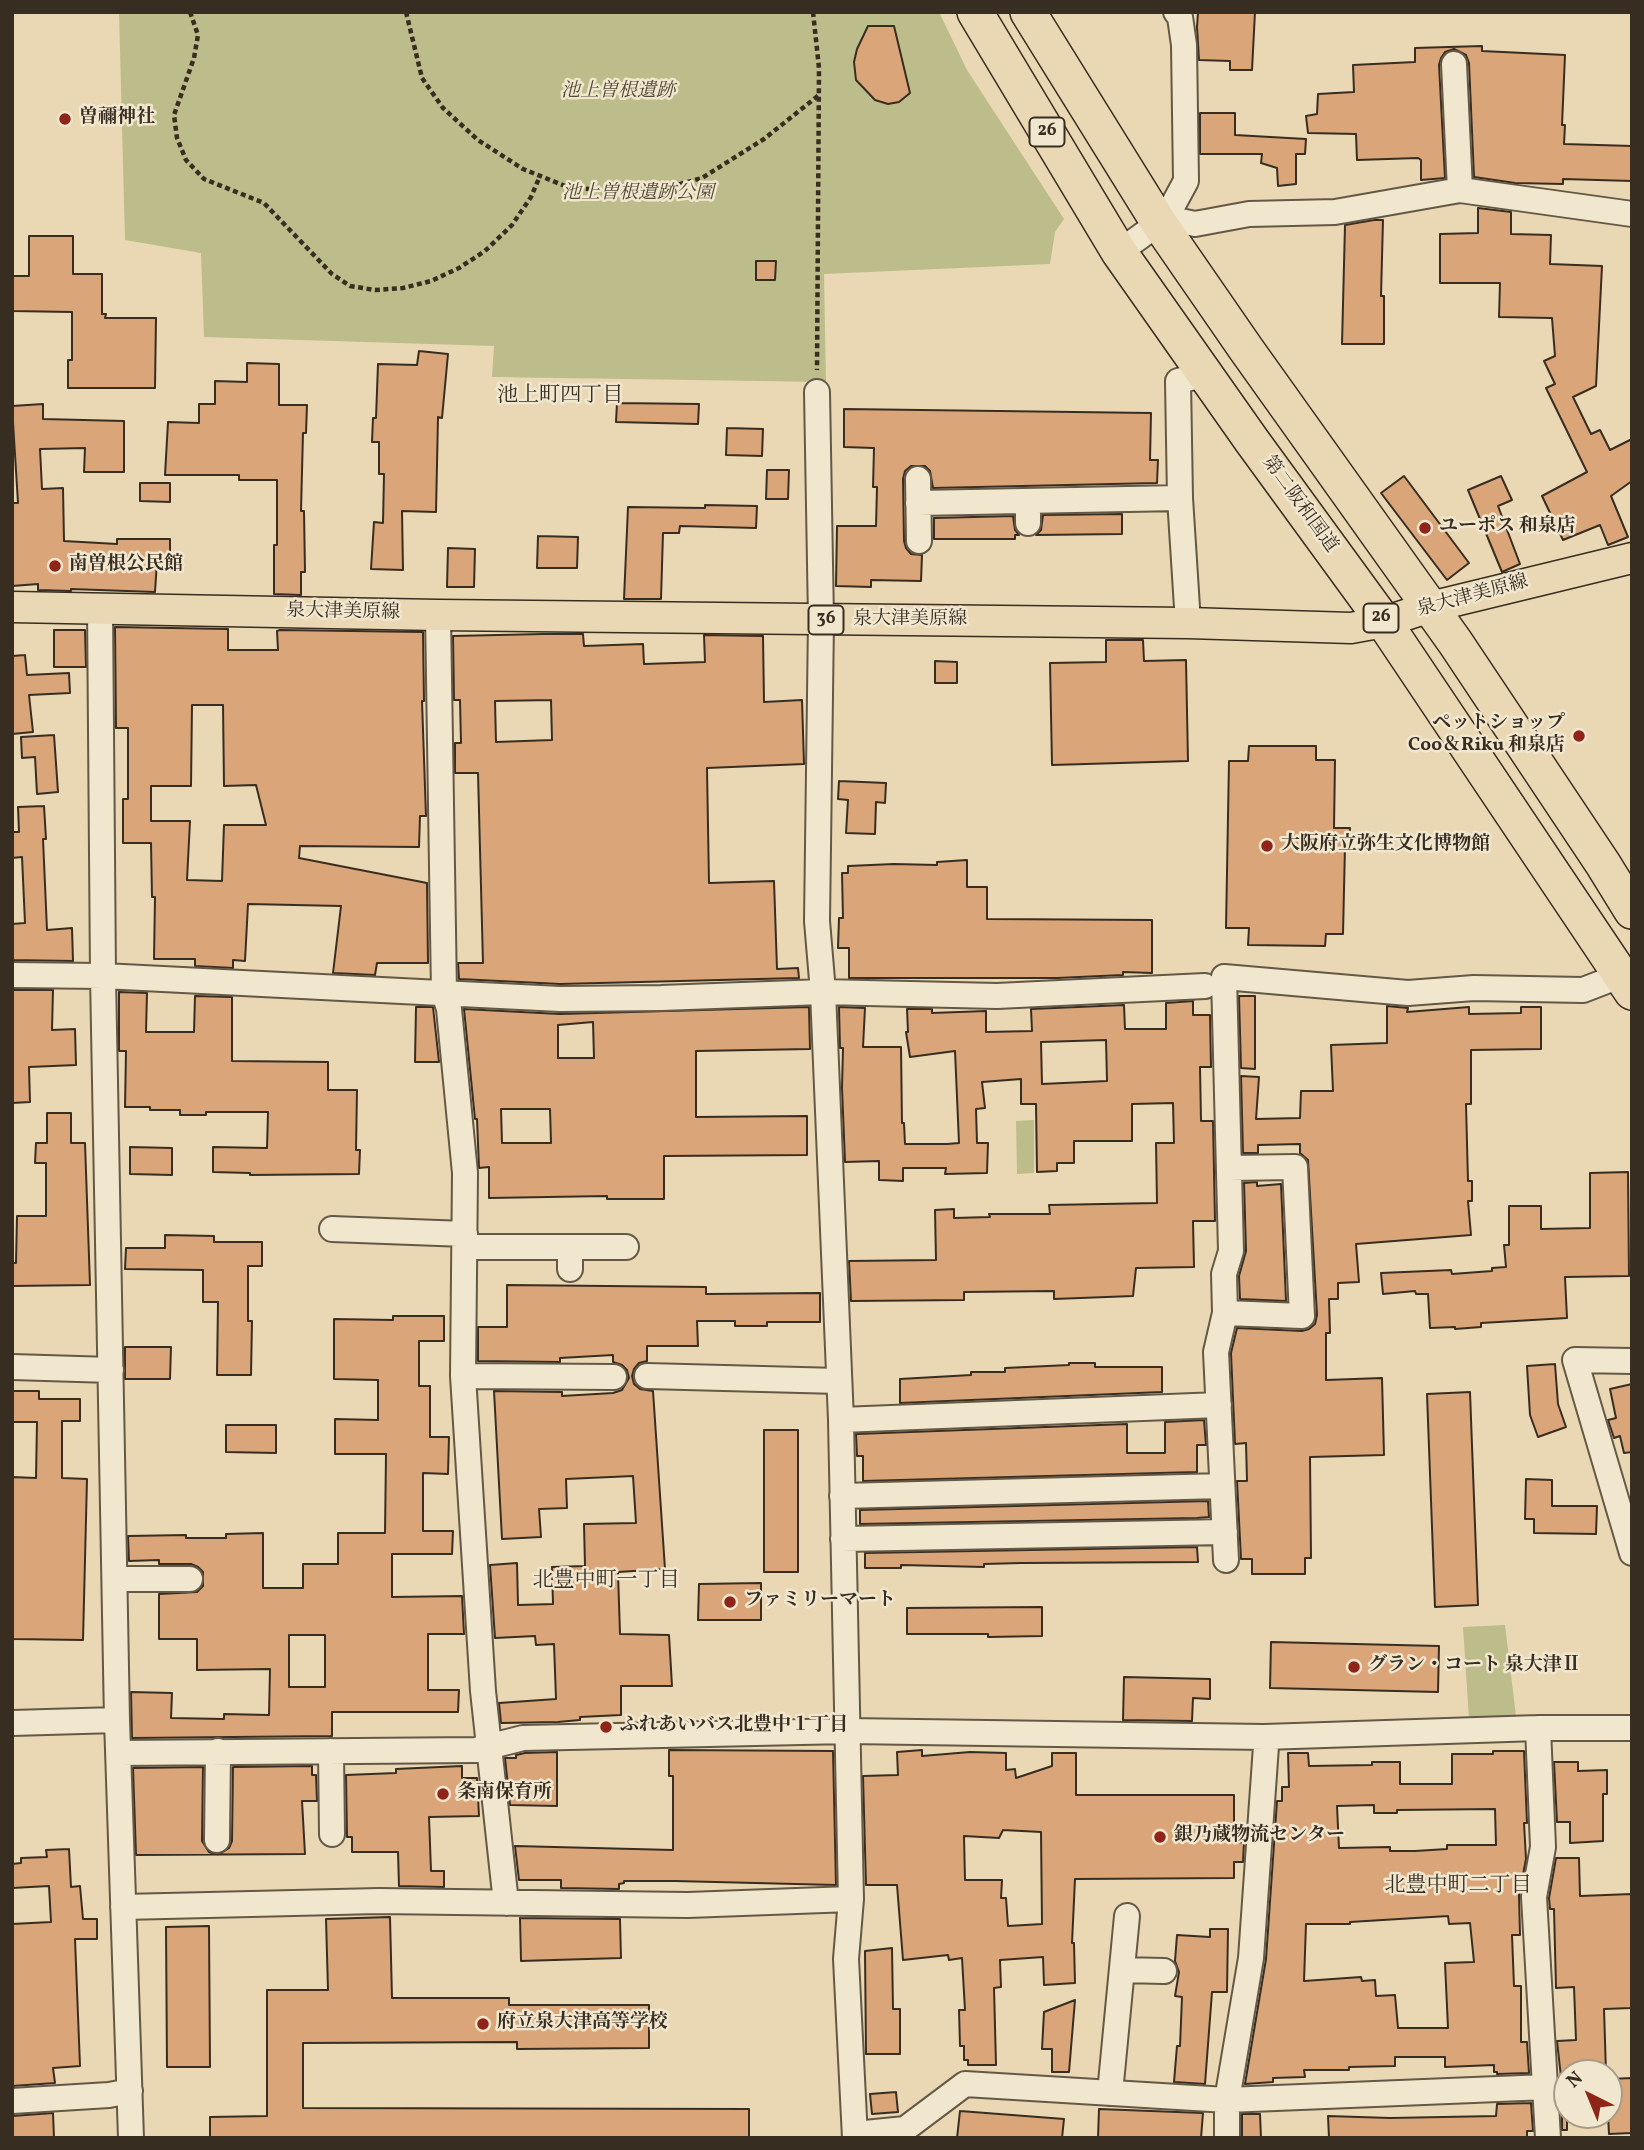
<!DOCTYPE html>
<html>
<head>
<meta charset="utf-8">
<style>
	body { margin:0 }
	#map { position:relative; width:1644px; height:2150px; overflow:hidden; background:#ead8b4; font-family:Vollkorn,serif }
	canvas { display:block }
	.frame { position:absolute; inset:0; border:14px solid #382d21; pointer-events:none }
	.north { position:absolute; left:1553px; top:2059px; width:70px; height:70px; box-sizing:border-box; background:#f1e6ce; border:2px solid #a79c89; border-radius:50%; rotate:317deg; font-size:19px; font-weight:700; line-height:28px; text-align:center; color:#382d21 }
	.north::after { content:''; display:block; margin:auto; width:24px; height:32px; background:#8f2418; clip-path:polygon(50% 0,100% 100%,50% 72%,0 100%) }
</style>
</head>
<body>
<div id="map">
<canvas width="1644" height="2150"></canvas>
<div class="frame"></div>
<div class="north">N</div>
</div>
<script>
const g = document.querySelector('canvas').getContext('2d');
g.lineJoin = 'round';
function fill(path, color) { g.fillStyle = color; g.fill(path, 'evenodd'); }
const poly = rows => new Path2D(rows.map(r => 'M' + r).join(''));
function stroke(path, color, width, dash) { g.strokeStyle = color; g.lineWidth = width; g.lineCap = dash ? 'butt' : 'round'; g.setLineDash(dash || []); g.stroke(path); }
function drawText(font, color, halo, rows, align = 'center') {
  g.font = font + ' Vollkorn,"Noto Serif JP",serif'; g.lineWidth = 5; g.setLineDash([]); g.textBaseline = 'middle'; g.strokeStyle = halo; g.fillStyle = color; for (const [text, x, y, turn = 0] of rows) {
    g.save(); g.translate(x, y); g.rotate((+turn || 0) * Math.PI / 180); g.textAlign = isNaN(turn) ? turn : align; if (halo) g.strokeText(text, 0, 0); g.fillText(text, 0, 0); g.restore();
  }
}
fill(poly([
	[119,12,939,12,967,70,1064,219,1055,232,1050,264,824,274,826,382,492,377,494,346,204,337,201,253,125,240],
	[1034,1120,1034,1173,1017,1174,1016,1121],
	[1505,1625,1516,1716,1469,1719,1463,1627]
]), '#bcbd8a');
const building = poly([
	[1198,12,1255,12,1252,70,1230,70,1230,61,1199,60,1197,27,1198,12],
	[868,26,894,26,910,93,899,102,888,104,875,100,856,80,854,62,857,49,868,26],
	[1482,46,1482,51,1565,55,1562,125,1565,125,1564,144,1632,146,1632,181,1563,179,1563,184,1515,183,1474,177,1469,63,1466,55,1454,49,1445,52,1441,58,1439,65,1445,178,1421,180,1421,160,1418,158,1357,160,1356,134,1308,133,1306,116,1317,114,1318,94,1354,92,1353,65,1415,62,1415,48,1482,46],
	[1200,113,1235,113,1235,135,1306,139,1305,154,1296,154,1296,184,1278,186,1277,168,1261,163,1262,154,1200,154,1200,113],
	[1478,208,1511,212,1511,234,1551,235,1550,264,1602,266,1596,386,1573,397,1591,434,1600,430,1610,450,1632,439,1632,481,1611,496,1628,537,1608,545,1600,525,1563,540,1542,496,1587,472,1546,388,1555,384,1544,361,1555,356,1552,318,1499,317,1500,283,1440,283,1440,234,1478,233,1478,208],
	[1374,220,1383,220,1381,296,1384,296,1384,344,1342,344,1345,225,1374,220],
	[29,236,73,236,73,274,102,274,102,314,106,314,105,318,156,318,155,388,68,388,68,360,72,360,72,312,12,311,12,276,29,276,29,236],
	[756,261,776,261,775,280,756,280,756,261],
	[419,351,448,354,442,418,438,417,436,512,402,511,403,570,371,569,374,522,383,523,384,474,379,474,379,442,372,442,373,418,376,418,378,364,417,365,419,351],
	[247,363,279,364,279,405,307,405,306,433,303,433,301,511,304,511,305,572,301,572,301,595,274,594,274,545,277,545,277,480,239,480,239,475,165,475,168,422,199,423,199,404,215,404,215,381,247,382,247,363],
	[617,403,699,404,698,424,616,422,617,403],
	[43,404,43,419,124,421,124,472,84,472,85,448,40,449,42,489,63,488,64,541,117,544,117,539,170,539,170,561,157,561,155,592,71,589,71,591,38,590,38,584,12,586,12,503,18,503,12,406,43,404],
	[844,409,1151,413,1150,460,1158,460,1157,483,933,488,930,471,925,466,911,466,905,471,903,479,904,541,906,548,911,554,922,555,921,581,871,580,871,587,836,586,837,526,876,526,877,487,873,487,874,448,844,447,844,409],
	[727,428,763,429,762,456,726,455,727,428],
	[767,470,789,470,788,499,766,499,767,470],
	[1404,476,1469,563,1447,580,1381,493,1404,476],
	[1501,476,1512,500,1498,506,1520,564,1502,572,1468,490,1501,476],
	[140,483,170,483,170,502,140,501,140,483],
	[705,505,757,506,756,528,680,526,679,533,663,533,661,599,624,599,628,507,705,508,705,505],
	[1122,514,1122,534,1036,535,1041,530,1043,515,1122,514],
	[1013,516,1015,530,1019,535,1015,535,1015,539,934,539,934,518,1013,516],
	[538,536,578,537,577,568,537,568,538,536],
	[448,548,475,549,474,587,447,587,448,548],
	[115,627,228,629,228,650,278,650,277,631,280,630,423,632,424,701,422,701,426,816,420,816,419,847,300,846,299,858,427,883,428,963,377,963,375,975,333,973,341,906,248,904,245,961,233,960,233,968,195,966,195,959,154,959,155,897,152,897,151,843,123,843,123,799,128,799,128,728,116,728,115,627],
	[192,705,223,705,224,786,256,785,266,825,224,825,222,881,187,880,190,821,151,821,151,786,191,786,192,705],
	[54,630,85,630,86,667,54,667,54,630],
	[544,634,583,634,584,646,643,644,644,664,705,662,704,635,763,636,764,702,802,700,804,764,707,768,709,883,774,881,777,969,798,968,799,978,560,984,459,979,458,963,483,963,478,773,455,773,455,743,461,743,460,700,454,700,453,636,544,634],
	[551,700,552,740,496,742,495,701,551,700],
	[1106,640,1143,640,1144,661,1186,660,1188,761,1052,765,1050,663,1106,662,1106,640],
	[25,655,27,675,69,673,70,693,29,695,33,732,12,734,12,656,25,655],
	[935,661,957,662,957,683,935,683,935,661],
	[54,735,58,792,37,794,35,757,22,758,21,737,54,735],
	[1249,746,1316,746,1316,760,1335,760,1334,828,1350,828,1349,846,1345,846,1343,934,1326,934,1325,946,1248,945,1249,928,1226,928,1229,761,1248,761,1249,746],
	[839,781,886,783,885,803,876,802,875,834,846,833,848,800,838,799,839,781],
	[44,806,46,839,43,839,47,930,72,928,73,961,12,960,12,924,25,923,22,857,12,858,12,832,19,832,18,807,44,806],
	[967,860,967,887,987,887,987,919,1152,920,1152,973,1123,972,1123,975,1057,978,849,978,849,948,838,948,839,918,843,918,842,873,848,873,848,866,894,864,937,865,937,862,967,860],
	[12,990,53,990,52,1030,75,1029,76,1065,29,1067,30,1102,12,1103,12,990],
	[119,992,147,993,146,1032,194,1032,195,996,232,997,232,1061,328,1062,328,1090,357,1090,356,1150,360,1150,359,1174,250,1175,250,1173,213,1172,213,1147,267,1148,268,1112,206,1112,206,1115,180,1115,180,1110,150,1110,150,1107,125,1107,126,1051,119,1051,119,992],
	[1239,996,1255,996,1255,1069,1241,1068,1239,996],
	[1193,1001,1193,1015,1210,1015,1211,1067,1200,1067,1201,1121,1213,1121,1215,1221,1193,1221,1194,1267,1136,1268,1133,1296,1054,1299,1054,1291,964,1292,964,1300,851,1301,849,1261,936,1260,935,1210,954,1209,954,1218,990,1217,989,1214,1050,1214,1049,1205,1157,1203,1156,1143,1174,1143,1173,1103,1132,1104,1132,1141,1074,1141,1074,1163,1057,1163,1057,1171,1037,1172,1036,1104,1021,1104,1021,1079,982,1082,985,1108,976,1109,977,1143,988,1143,987,1173,945,1174,946,1168,903,1168,903,1181,879,1180,879,1161,845,1162,842,1088,843,1048,840,1048,839,1007,865,1008,863,1047,901,1047,902,1123,904,1123,905,1144,947,1144,959,1143,955,1051,910,1057,906,1032,908,1032,907,1009,932,1009,932,1013,986,1011,986,1032,1032,1031,1031,1009,1124,1005,1125,1029,1166,1029,1166,1003,1193,1001],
	[1106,1040,1107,1081,1042,1084,1041,1042,1106,1040],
	[1387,1006,1408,1008,1407,1012,1469,1007,1469,1014,1521,1013,1521,1007,1541,1007,1541,1049,1471,1050,1471,1104,1466,1104,1468,1181,1472,1181,1472,1201,1468,1201,1471,1235,1356,1244,1359,1282,1338,1283,1338,1299,1329,1299,1330,1333,1326,1333,1326,1380,1382,1378,1384,1455,1310,1457,1311,1558,1305,1558,1305,1574,1252,1574,1252,1559,1241,1559,1237,1481,1247,1481,1246,1443,1235,1444,1231,1353,1237,1328,1302,1331,1309,1329,1315,1324,1317,1315,1308,1160,1300,1153,1300,1144,1258,1145,1258,1153,1243,1153,1241,1076,1259,1077,1256,1119,1300,1118,1301,1091,1333,1091,1331,1045,1387,1043,1387,1006],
	[416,1007,433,1007,439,1062,415,1062,416,1007],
	[809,1007,810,1049,696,1051,696,1117,807,1116,807,1155,664,1156,664,1199,607,1199,607,1196,489,1198,489,1167,479,1168,477,1119,475,1119,464,1009,560,1014,809,1007],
	[593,1022,594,1058,558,1058,558,1025,593,1022],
	[501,1109,550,1109,551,1143,502,1143,501,1109],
	[47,1113,71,1113,71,1143,85,1143,90,1285,12,1286,12,1263,16,1263,17,1216,46,1216,46,1163,35,1163,36,1143,47,1143,47,1113],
	[130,1147,172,1148,172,1175,130,1174,130,1147],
	[1628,1172,1629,1276,1565,1277,1567,1318,1481,1323,1481,1327,1455,1329,1455,1327,1430,1328,1428,1294,1416,1294,1415,1291,1383,1294,1381,1273,1451,1270,1452,1274,1492,1271,1492,1268,1506,1267,1504,1245,1509,1245,1509,1206,1541,1206,1541,1229,1590,1228,1590,1173,1628,1172],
	[1257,1182,1257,1186,1281,1184,1286,1301,1240,1299,1239,1276,1246,1251,1244,1183,1257,1182],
	[165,1235,214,1236,214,1242,262,1242,262,1266,248,1266,248,1321,252,1321,251,1375,217,1375,218,1302,203,1302,203,1270,125,1269,126,1248,165,1248,165,1235],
	[507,1285,706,1287,706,1294,820,1293,820,1322,767,1322,767,1326,735,1326,735,1321,697,1321,698,1346,647,1346,647,1361,639,1363,634,1369,632,1376,634,1384,640,1389,653,1391,665,1569,618,1572,620,1634,669,1635,672,1686,621,1686,621,1715,580,1717,580,1720,558,1722,501,1723,499,1703,556,1699,554,1644,536,1645,535,1636,495,1638,490,1565,517,1563,518,1605,553,1604,552,1567,585,1566,584,1524,636,1523,633,1476,566,1479,567,1508,539,1509,541,1537,502,1539,494,1391,562,1392,562,1396,613,1393,622,1390,629,1378,627,1370,622,1365,613,1362,613,1355,560,1358,560,1362,478,1361,478,1327,507,1327,507,1285],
	[393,1316,444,1316,444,1341,419,1341,419,1386,430,1386,430,1437,449,1437,448,1474,423,1473,423,1531,453,1531,452,1554,392,1554,392,1597,462,1596,464,1634,428,1634,428,1690,459,1690,458,1712,332,1712,332,1736,132,1738,131,1692,172,1693,171,1718,224,1719,224,1714,269,1715,270,1669,197,1670,197,1639,159,1639,159,1594,197,1592,203,1586,203,1572,198,1567,191,1564,159,1564,159,1560,129,1561,128,1536,186,1535,186,1538,226,1538,226,1534,263,1533,263,1588,303,1588,303,1564,338,1564,338,1533,385,1533,386,1454,335,1454,335,1419,378,1420,378,1380,334,1379,334,1319,393,1320,393,1316],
	[289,1635,325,1635,325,1687,289,1687,289,1635],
	[125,1347,171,1347,170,1379,125,1379,125,1347],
	[1069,1363,1095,1363,1095,1367,1162,1367,1162,1392,900,1403,900,1379,971,1375,971,1372,1005,1372,1005,1368,1069,1365,1069,1363],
	[1555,1364,1558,1404,1566,1427,1538,1437,1530,1415,1527,1366,1555,1364],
	[1632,1384,1632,1452,1624,1453,1620,1436,1614,1438,1608,1420,1616,1418,1610,1389,1632,1384],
	[12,1391,39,1391,39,1399,80,1399,80,1421,62,1421,62,1478,87,1479,83,1640,12,1639,12,1477,36,1478,37,1422,12,1422,12,1391],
	[1470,1392,1478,1605,1435,1607,1427,1394,1470,1392],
	[1204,1420,1206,1445,1197,1445,1197,1472,863,1481,863,1456,857,1456,856,1434,1127,1424,1127,1453,1165,1453,1165,1422,1204,1420],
	[226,1425,276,1425,276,1453,226,1452,226,1425],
	[764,1430,798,1430,798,1572,764,1572,764,1430],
	[1526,1479,1552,1480,1552,1506,1597,1506,1596,1534,1534,1533,1534,1519,1525,1519,1526,1479],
	[1208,1501,1209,1517,1197,1518,860,1524,860,1510,1208,1501],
	[1197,1547,1198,1562,1021,1563,984,1564,984,1567,901,1565,901,1568,865,1568,865,1553,1197,1547],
	[761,1583,761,1620,698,1620,699,1584,761,1583],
	[1042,1607,1042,1636,988,1637,988,1634,907,1634,907,1608,1042,1607],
	[1271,1642,1439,1646,1438,1692,1270,1688,1271,1642],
	[1124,1677,1210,1679,1210,1699,1193,1698,1192,1721,1123,1720,1124,1677],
	[669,1750,833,1751,836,1885,675,1881,624,1881,624,1883,619,1884,619,1889,561,1888,561,1880,519,1880,515,1846,673,1850,673,1776,669,1776,669,1750],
	[922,1750,922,1756,970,1752,1006,1753,1006,1770,1015,1769,1016,1778,1052,1766,1052,1753,1076,1753,1076,1795,1234,1795,1234,1843,1244,1842,1243,1862,1234,1862,1234,1878,1075,1879,1072,1943,1074,1943,1075,1983,1044,1985,1043,1957,1000,1960,1001,1987,994,1988,996,2065,968,2065,968,2060,964,2060,964,2046,960,2046,959,2010,965,2010,962,1958,949,1960,948,1955,903,1960,897,1885,866,1885,863,1776,898,1775,897,1752,922,1750],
	[1003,1830,1041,1832,1042,1924,1008,1926,1006,1898,1001,1898,1002,1880,965,1880,964,1836,999,1838,1003,1830],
	[1493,1751,1524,1751,1527,1823,1524,1823,1526,1859,1519,1895,1520,1935,1512,1935,1514,1986,1521,1986,1521,2042,1527,2042,1529,2073,1497,2074,1497,2072,1494,2072,1494,2065,1445,2067,1445,2057,1395,2057,1395,2066,1349,2067,1349,2070,1304,2070,1305,2077,1273,2078,1273,2082,1245,2084,1266,1959,1277,1801,1282,1801,1282,1787,1289,1787,1288,1753,1308,1753,1309,1766,1372,1765,1372,1762,1400,1762,1400,1784,1452,1784,1452,1754,1493,1754,1493,1751],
	[1374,1805,1374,1813,1397,1813,1397,1810,1495,1809,1496,1845,1447,1845,1447,1849,1415,1851,1390,1851,1390,1847,1339,1848,1337,1806,1374,1805],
	[1448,1916,1449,1924,1470,1923,1474,1962,1445,1963,1448,2028,1398,2028,1395,1995,1376,1996,1375,1980,1362,1981,1361,1977,1304,1981,1306,1924,1350,1924,1350,1922,1448,1916],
	[557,1752,557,1806,510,1805,505,1758,516,1758,516,1755,525,1753,557,1752],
	[1554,1762,1578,1762,1578,1771,1607,1770,1607,1794,1603,1794,1603,1841,1570,1843,1570,1822,1557,1822,1554,1762],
	[312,1766,312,1775,316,1775,317,1801,302,1801,305,1854,136,1855,133,1768,203,1767,202,1841,209,1852,218,1855,229,1848,232,1841,233,1767,312,1766],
	[462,1766,462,1778,477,1778,479,1816,429,1817,431,1871,444,1871,444,1887,399,1886,398,1852,352,1852,352,1837,347,1837,346,1775,396,1773,396,1769,462,1766],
	[69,1849,71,1887,80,1886,83,1919,97,1919,97,1939,75,1939,80,2066,53,2068,55,2083,12,2086,12,1924,51,1922,49,1886,12,1888,12,1864,21,1863,21,1858,47,1857,46,1850,69,1849],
	[1556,1858,1579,1858,1580,1896,1632,1894,1632,2008,1604,2009,1606,2073,1567,2073,1567,2130,1562,2130,1562,2086,1557,2041,1576,2040,1574,1987,1556,1988,1554,1909,1550,1909,1549,1898,1556,1858],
	[390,1917,392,1998,509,1998,509,2005,649,2005,649,2048,517,2049,517,2042,303,2043,303,2108,749,2109,749,2138,210,2138,210,2117,267,2116,267,1990,328,1990,326,1919,390,1917],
	[520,1918,620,1919,621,1958,521,1961,520,1918],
	[209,1926,210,2067,167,2067,166,1927,209,1926],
	[1210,1929,1228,1929,1227,1992,1212,1992,1205,2084,1174,2082,1177,2046,1180,2046,1182,1997,1175,1996,1179,1972,1175,1961,1177,1935,1210,1937,1210,1929],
	[892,1948,893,2009,900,2009,900,2054,866,2054,865,1951,892,1948],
	[1075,2000,1069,2072,1052,2072,1052,2049,1042,2049,1044,2012,1075,2000],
	[1632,2078,1632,2133,1609,2134,1608,2115,1611,2115,1610,2079,1632,2078],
	[896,2092,898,2112,872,2114,870,2094,896,2092],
	[1531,2103,1533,2131,1527,2131,1527,2138,1329,2138,1328,2116,1390,2118,1496,2116,1497,2104,1531,2103],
	[1099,2109,1203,2113,1201,2138,1098,2138,1099,2109],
	[960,2111,1064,2119,1062,2138,957,2138,960,2111],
	[53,2113,54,2138,12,2138,12,2116,53,2113],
	[1242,2114,1260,2114,1261,2138,1242,2138,1242,2114]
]);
fill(building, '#dba57a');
stroke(building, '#382d21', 2);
const minor = poly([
	[1454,64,1460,190],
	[1166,218,1195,224,1249,214,1335,212,1460,190,1632,214],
	[1119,252,1166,218,1186,181,1184,45,1180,17,1176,12],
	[817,392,821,620,817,921,823,992,841,1420,851,1899,846,1959,855,2138],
	[918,479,919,541],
	[918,503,1180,498],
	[1028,523,1028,501],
	[100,607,103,976,117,1720,131,2138],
	[438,615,444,993,449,1009,465,1173,463,1376,483,1691,506,1903],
	[1188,623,1180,498,1178,381,1207,374],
	[12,975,103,976,560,999,661,998,823,992,997,996,1205,986],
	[332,1229,465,1234],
	[465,1247,626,1247],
	[570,1247,570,1269],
	[1225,1313,1302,1316,1295,1167,1230,1168],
	[1632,1361,1575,1360,1632,1553],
	[12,1367,111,1370],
	[463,1376,614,1377],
	[647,1376,839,1381],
	[841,1420,1219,1405],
	[842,1496,1222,1486],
	[843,1539,1225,1532],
	[1226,1560,1216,1352,1225,1313,1224,1274,1231,1251,1224,977,1408,993,1474,988,1583,990,1622,975],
	[116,1579,190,1579],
	[12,1723,117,1720],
	[1538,1728,1543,1847,1534,1897,1548,2138],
	[331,1751,332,1834],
	[119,1753,476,1750,523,1738,848,1731,1264,1737,1538,1728,1632,1728],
	[217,1840,218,1751],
	[123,1907,379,1901,688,1905,851,1899],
	[1122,1970,1164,1971],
	[1110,2093,1127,1916],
	[12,2101,109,2095,130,2091],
	[855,2134,905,2129,965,2084,1227,2100,1547,2087],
	[1227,2138,1227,2100,1251,1958,1266,1746,1264,1737]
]);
const major = poly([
	[12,607,438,615,1188,623,1351,628,1384,622,1430,607,1632,558]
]);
const highway = poly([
	[975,12,1119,252,1252,441,1384,622,1632,992],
	[1028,12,1159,223,1246,349,1455,642,1603,864,1632,911]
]);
stroke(minor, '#645846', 28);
stroke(major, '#382d21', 33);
stroke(highway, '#382d21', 38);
stroke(poly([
	[190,12,198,35,194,58,174,115,177,138,186,160,204,179,264,203,332,274,350,286,375,290,403,288,431,281,459,268,485,251,512,225,531,197,540,176],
	[406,12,422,78,443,108,478,140,523,169,570,188,626,191,669,187,702,178,764,139,819,95],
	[813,12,819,68,817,370]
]), '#382d21', 4.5, [5, 3.5]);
stroke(minor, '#f1e6ce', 24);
stroke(major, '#ead8b4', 30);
stroke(highway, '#ead8b4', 35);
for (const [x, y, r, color] of [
	[65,119,7,"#8f2418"],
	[1425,528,7,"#8f2418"],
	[55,566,7,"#8f2418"],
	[1579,736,7,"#8f2418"],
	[1267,846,7,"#8f2418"],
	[730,1602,7,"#8f2418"],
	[1354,1667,7,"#8f2418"],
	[606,1727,7,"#8f2418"],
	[443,1794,7,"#8f2418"],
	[1160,1837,7,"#8f2418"],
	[483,2024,7,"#8f2418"]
]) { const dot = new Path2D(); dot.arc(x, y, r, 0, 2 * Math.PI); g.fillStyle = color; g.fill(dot); stroke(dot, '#f1e6ce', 2.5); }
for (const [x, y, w] of [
	[1047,132,35],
	[1381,618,35],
	[826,620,35]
]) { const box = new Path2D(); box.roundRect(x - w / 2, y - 14.5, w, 29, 5); g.fillStyle = '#f1e6ce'; g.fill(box); stroke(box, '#382d21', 2); }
drawText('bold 18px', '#382d21', null, [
	["26",1047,132],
	["26",1381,618],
	["36",826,620]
]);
drawText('italic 19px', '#524a36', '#f1e6ce', [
	["池上曽根遺跡",618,93],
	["池上曽根遺跡公園",638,195]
]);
drawText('bold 19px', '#382d21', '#f1e6ce', [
	["曽禰神社",79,119],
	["ユーポス 和泉店",1439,528],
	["南曽根公民館",69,566],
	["ペットショップ",1565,725,"right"],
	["Coo＆Riku 和泉店",1565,747,"right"],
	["大阪府立弥生文化博物館",1281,846],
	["ファミリーマート",744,1602],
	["グラン・コート 泉大津Ⅱ",1368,1667],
	["ふれあいバス北豊中１丁目",620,1727],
	["条南保育所",457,1794],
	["銀乃蔵物流センター",1174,1837],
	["府立泉大津高等学校",497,2024]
], 'left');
drawText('19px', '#382d21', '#f1e6ce', [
	["第二阪和国道",1299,505,54],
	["泉大津美原線",1473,597,-15],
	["泉大津美原線",343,613,1],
	["泉大津美原線",910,621]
]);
drawText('21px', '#382d21', '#f1e6ce', [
	["池上町四丁目",560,397],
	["北豊中町一丁目",606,1582],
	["北豊中町二丁目",1458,1887]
]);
</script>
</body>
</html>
